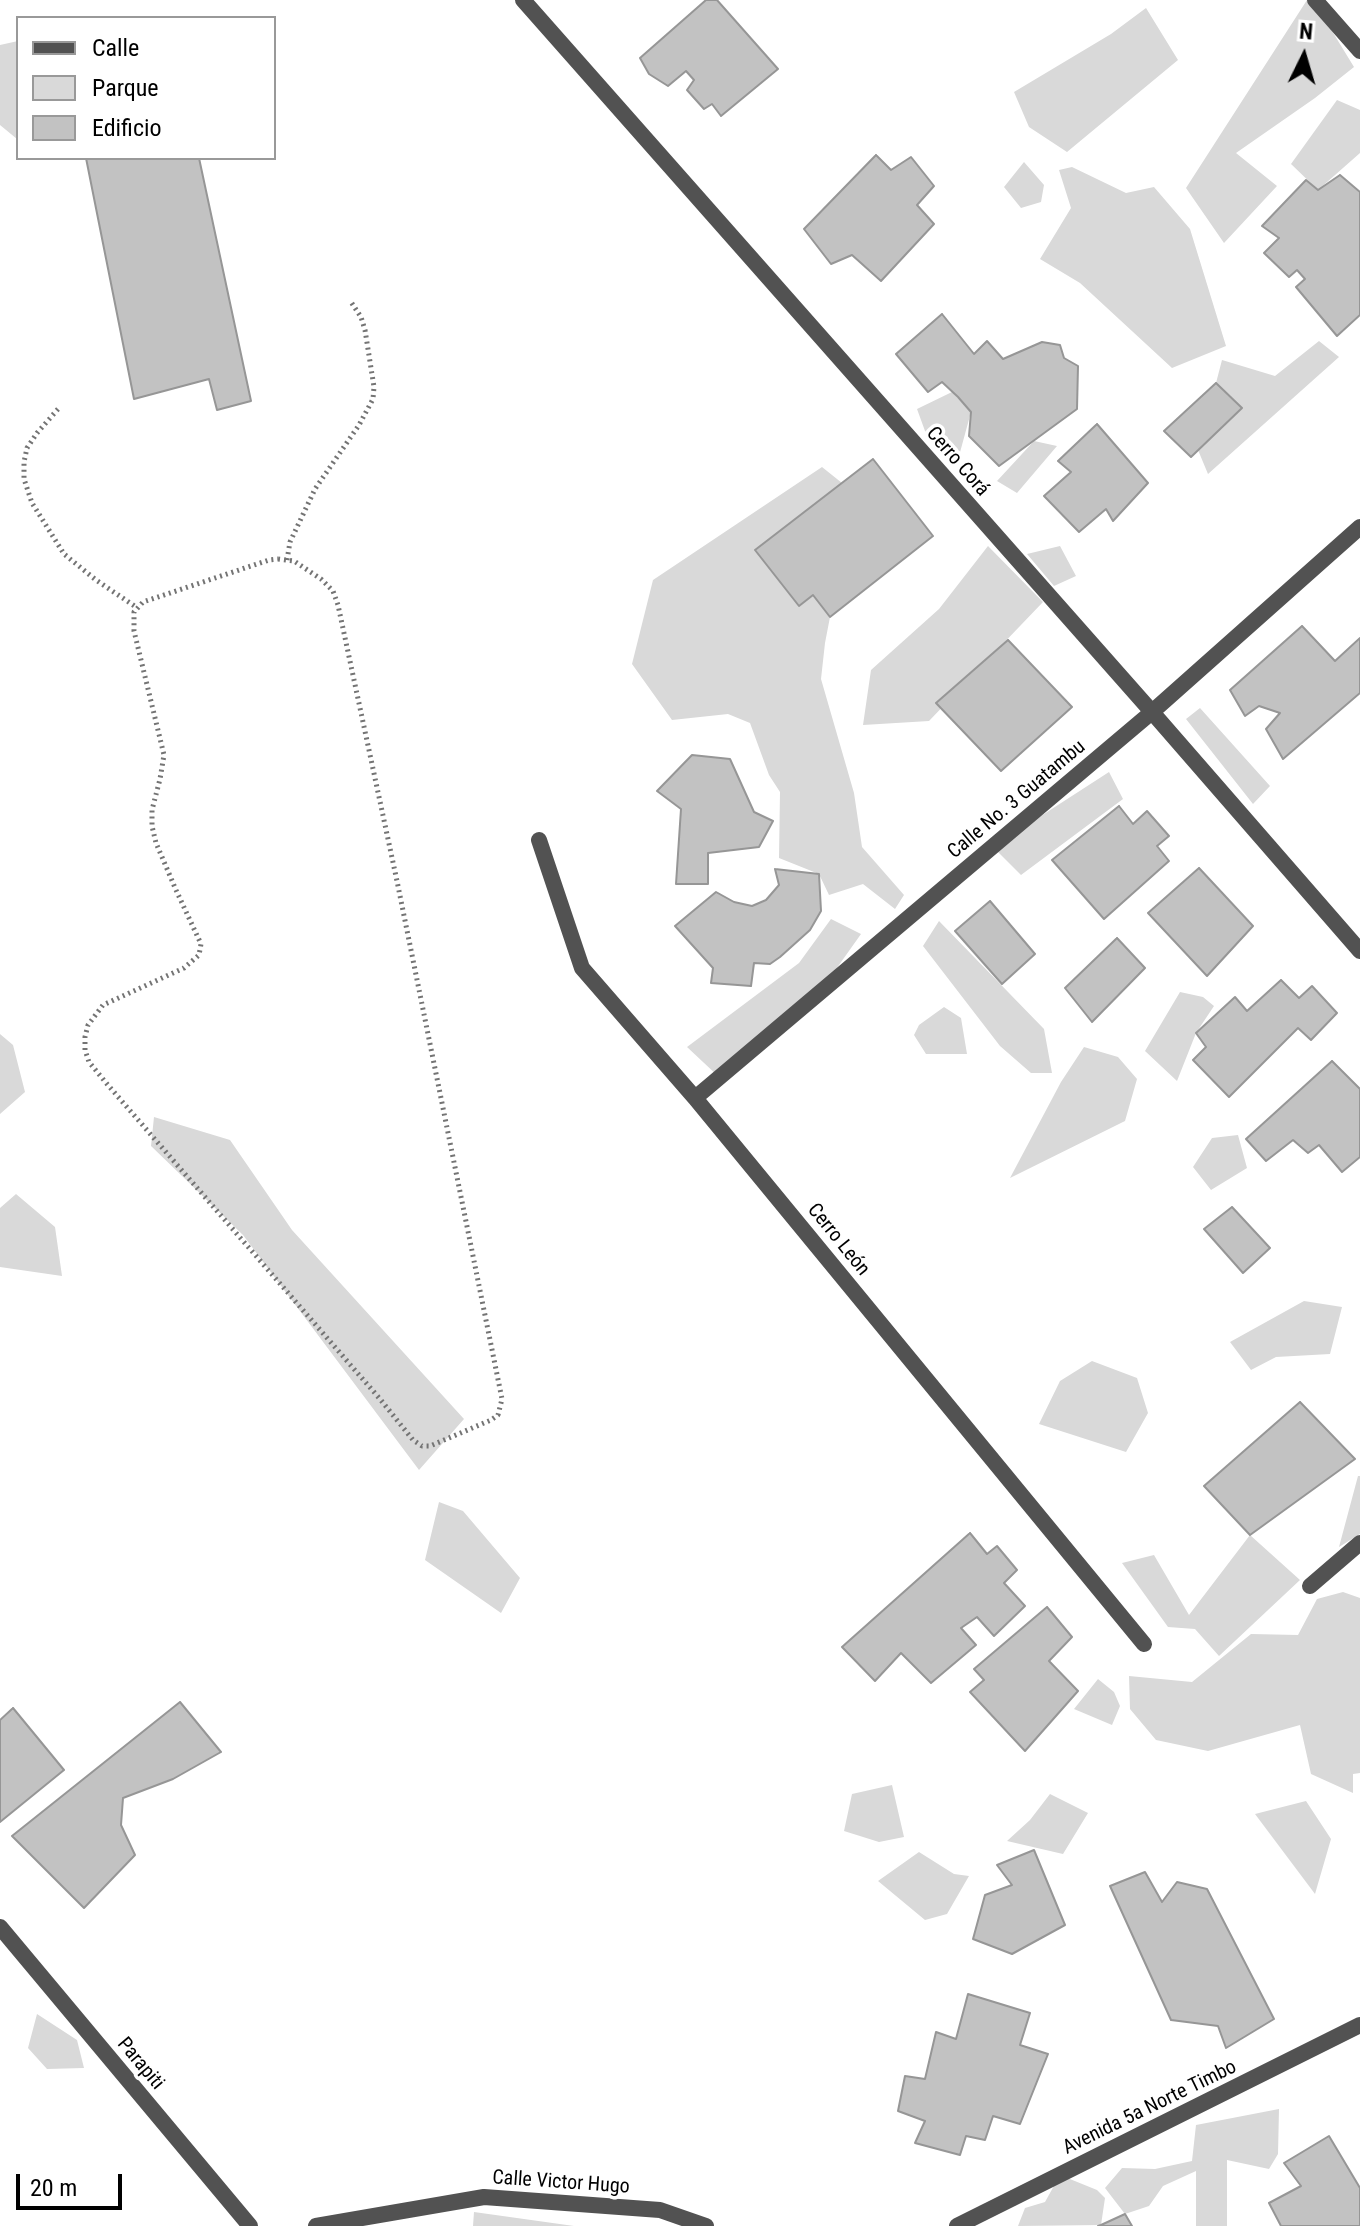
<!DOCTYPE html>
<html>
<head>
<meta charset="utf-8">
<style>
	body { margin:0 }
	#map { position:relative; width:1360px; height:2226px; overflow:hidden; background:#fff; font-family:"Roboto Condensed",sans-serif }
	canvas { display:block }
	.legend { position:absolute; left:16px; top:16px; width:260px; height:144px; box-sizing:border-box; background:#fff; border:2px solid #999; margin:0; padding:10px 14px; list-style:none; font-size:24px; color:#000 }
	.legend li { display:flex; align-items:center; gap:16px; height:40px }
	.legend b { width:40px; border:2px solid #999 }
	.north { position:absolute; left:1264px; top:16px; width:80px; height:80px; -webkit-text-stroke:6px #fff; paint-order:stroke; rotate:5deg; font-size:22px; font-weight:700; line-height:32px; text-align:center; color:#000 }
	.north::after { content:''; display:block; margin:auto; width:28px; height:36px; background:#000; clip-path:polygon(50% 0,100% 100%,50% 72%,0 100%) }
	.scale { position:absolute; left:16px; top:2174px; width:106px; height:36px; box-sizing:border-box; border:4px solid #000; border-top:0; padding-left:10px; font-size:24px; line-height:28px; white-space:nowrap; color:#000; -webkit-text-stroke:6px #fff; paint-order:stroke }
</style>
</head>
<body>
<div id="map">
<canvas width="1360" height="2226"></canvas>
<ul class="legend">
<li><b style="height:10px;background:#525252"></b>Calle</li>
<li><b style="height:22px;background:#d9d9d9"></b>Parque</li>
<li><b style="height:22px;background:#c2c2c2"></b>Edificio</li>
</ul>
<div class="north">N</div>
<div class="scale">20 m</div>
</div>
<script>
const g = document.querySelector('canvas').getContext('2d');
g.lineJoin = 'round';
function fill(path, color) { g.fillStyle = color; g.fill(path, 'evenodd'); }
const poly = rows => new Path2D(rows.map(r => 'M' + r).join(''));
function stroke(path, color, width, dash) { g.strokeStyle = color; g.lineWidth = width; g.lineCap = dash ? 'butt' : 'round'; g.setLineDash(dash || []); g.stroke(path); }
function drawText(font, color, halo, rows, align = 'center') {
  g.font = font + ' "Roboto Condensed",sans-serif'; g.lineWidth = 7; g.setLineDash([]); g.textBaseline = 'middle'; g.strokeStyle = halo; g.fillStyle = color; for (const [text, x, y, turn = 0] of rows) {
    g.save(); g.translate(x, y); g.rotate((+turn || 0) * Math.PI / 180); g.textAlign = isNaN(turn) ? turn : align; if (halo) g.strokeText(text, 0, 0); g.fillText(text, 0, 0); g.restore();
  }
}
fill(poly([
	[1307,0,1313,0,1354,67,1315,98,1236,153,1277,186,1224,243,1186,188],
	[1146,8,1178,60,1067,152,1029,127,1014,92,1111,34],
	[18,41,18,138,17,139,0,125,0,45],
	[1337,100,1360,110,1360,153,1318,190,1291,164],
	[1024,162,1044,185,1041,202,1021,208,1004,187],
	[1072,167,1126,193,1154,187,1190,229,1226,346,1172,368,1080,283,1040,259,1071,208,1059,170],
	[1319,341,1339,357,1208,474,1198,450,1242,408,1216,383,1222,360,1275,376],
	[952,392,971,412,959,456,925,431,917,409],
	[1034,441,1057,446,1017,493,997,481],
	[822,467,842,483,756,550,800,605,813,595,830,617,825,643,821,679,854,793,862,847,904,895,895,909,863,884,829,895,819,874,779,858,780,792,769,775,750,723,728,714,672,720,632,664,653,580],
	[988,546,1043,602,929,721,863,725,871,670,939,609],
	[1060,546,1076,576,1054,586,1027,554],
	[1200,708,1270,786,1253,804,1186,719],
	[1109,772,1123,799,1021,875,993,847],
	[831,919,861,934,817,996,719,1077,687,1047,799,963],
	[939,921,1044,1029,1052,1073,1031,1073,1000,1046,923,946],
	[1180,992,1203,997,1214,1006,1196,1033,1177,1081,1145,1051],
	[944,1007,961,1018,967,1054,926,1054,914,1035,919,1025],
	[0,1034,13,1045,25,1092,0,1114],
	[1084,1047,1118,1057,1137,1079,1125,1121,1010,1178,1061,1082],
	[154,1117,230,1140,292,1230,464,1419,419,1470,243,1235,151,1146],
	[1238,1135,1247,1168,1211,1190,1193,1167,1212,1138],
	[16,1194,55,1227,62,1276,0,1267,0,1208],
	[1304,1301,1342,1307,1330,1354,1276,1357,1251,1370,1230,1342],
	[1092,1361,1137,1378,1148,1413,1126,1452,1039,1424,1060,1381],
	[1358,1476,1360,1476,1360,1534,1339,1547],
	[439,1502,463,1511,520,1578,501,1613,425,1560],
	[1250,1535,1300,1580,1219,1656,1195,1629,1168,1627,1122,1563,1154,1555,1189,1615],
	[1343,1592,1360,1598,1360,1773,1353,1774,1353,1793,1311,1774,1300,1725,1208,1751,1156,1740,1130,1709,1129,1676,1192,1682,1251,1634,1298,1635,1317,1599],
	[1098,1679,1114,1692,1120,1706,1112,1725,1074,1709],
	[892,1785,904,1837,879,1842,844,1831,852,1794],
	[1050,1794,1088,1813,1063,1854,1007,1841,1030,1820],
	[1306,1801,1331,1839,1315,1894,1255,1814],
	[919,1852,954,1874,969,1876,947,1914,925,1920,878,1881],
	[37,2014,77,2040,84,2068,47,2069,28,2048],
	[1279,2109,1278,2154,1269,2169,1227,2160,1227,2226,1196,2226,1196,2171,1163,2186,1149,2206,1125,2214,1105,2188,1122,2168,1155,2169,1192,2161,1196,2125],
	[1060,2175,1097,2190,1105,2198,1101,2225,1018,2226,1025,2208,1045,2202],
	[474,2212,574,2226,473,2226]
]), '#d9d9d9');
const building = poly([
	[706,0,717,0,778,69,721,116,712,104,704,109,687,90,694,80,686,71,668,86,649,74,640,58,706,0],
	[876,155,891,170,911,157,934,186,917,205,934,224,881,281,852,255,831,264,804,229,876,155],
	[86,158,199,158,251,401,217,410,209,379,134,399,86,158],
	[1340,175,1360,192,1360,315,1337,336,1296,287,1305,279,1297,270,1289,277,1264,253,1279,238,1262,226,1306,180,1318,190,1340,175],
	[942,314,974,354,987,341,1003,359,1042,342,1060,345,1064,358,1078,366,1077,409,999,466,969,436,971,412,958,397,942,382,928,392,896,354,942,314],
	[1216,383,1242,408,1191,457,1164,431,1216,383],
	[1097,424,1148,483,1113,521,1106,509,1079,532,1044,496,1071,472,1058,461,1097,424],
	[873,459,933,536,830,617,813,595,799,606,755,550,873,459],
	[1302,626,1335,661,1360,638,1360,693,1283,759,1266,729,1280,713,1259,706,1245,716,1230,690,1302,626],
	[1008,640,1072,707,1001,771,936,703,1008,640],
	[692,755,730,759,754,812,773,821,759,847,708,853,708,884,676,884,681,809,657,791,692,755],
	[1119,806,1133,824,1147,811,1169,836,1157,846,1169,861,1104,919,1052,860,1119,806],
	[1199,868,1253,926,1207,976,1148,913,1199,868],
	[775,869,819,874,821,911,810,930,780,957,770,964,754,963,751,986,711,983,713,968,675,926,716,892,734,902,752,906,766,900,779,885,775,869],
	[990,901,1035,954,1002,984,955,931,990,901],
	[1117,938,1145,968,1092,1022,1065,988,1117,938],
	[1281,980,1299,998,1312,986,1337,1013,1311,1040,1298,1028,1229,1097,1193,1060,1206,1047,1196,1033,1235,997,1247,1011,1281,980],
	[1332,1061,1360,1089,1360,1157,1342,1172,1319,1145,1308,1153,1293,1140,1266,1161,1246,1139,1332,1061],
	[1232,1207,1270,1248,1243,1273,1204,1229,1232,1207],
	[1300,1402,1355,1459,1250,1535,1204,1486,1300,1402],
	[970,1533,987,1554,997,1546,1017,1570,1004,1583,1025,1606,994,1636,977,1617,961,1628,976,1645,931,1683,901,1653,875,1681,842,1647,970,1533],
	[1047,1607,1072,1637,1049,1661,1078,1691,1025,1751,970,1692,984,1680,974,1669,1047,1607],
	[180,1702,221,1752,173,1779,123,1798,121,1825,135,1855,84,1908,12,1836,180,1702],
	[13,1708,64,1770,0,1822,0,1720,13,1708],
	[1034,1850,1065,1925,1012,1954,973,1939,985,1895,1012,1885,997,1865,1034,1850],
	[1145,1872,1162,1902,1177,1882,1207,1889,1274,2019,1226,2048,1218,2026,1171,2020,1110,1886,1145,1872],
	[968,1994,1030,2013,1020,2045,1048,2054,1020,2124,993,2116,985,2140,966,2136,960,2155,915,2143,925,2121,898,2111,905,2076,925,2079,936,2032,956,2039,968,1994],
	[1329,2136,1360,2188,1360,2226,1281,2226,1269,2203,1301,2186,1284,2163,1329,2136],
	[1125,2214,1132,2226,1098,2226,1101,2225,1125,2214]
]);
fill(building, '#c2c2c2');
stroke(building, '#969696', 2);
stroke(poly([
	[58,409,37,433,27,448,24,462,24,479,32,503,64,554,96,580,136,607],
	[278,559,294,561,321,579,333,591,338,605,397,881,502,1399,498,1415,491,1420,430,1446,422,1446,413,1440,380,1399,107,1084,89,1062,85,1050,85,1037,88,1025,103,1005,184,968,199,955,201,944,176,890,156,843,152,826,152,810,160,779,164,755,134,631,134,612,143,602,269,560,278,559],
	[287,560,290,542,315,489,359,425,373,399,374,387,365,330,361,317,351,302]
]), '#747474', 5, [2, 4]);
stroke(poly([
	[523,0,1152,712,1360,951],
	[1315,0,1360,51],
	[539,840,582,968,695,1098,1144,1644],
	[695,1098,1152,712,1360,527],
	[1310,1586,1360,1543],
	[0,1927,250,2226],
	[316,2226,484,2197,660,2210,706,2226],
	[957,2226,1360,2025]
]), '#525252', 16);
drawText('20px', '#000', '#fff', [
	["Cerro Corá",957,462,49],
	["Calle No. 3 Guatambu",1017,800,-40],
	["Cerro León",838,1240,51],
	["Parapiti",140,2064,50],
	["Avenida 5a Norte Timbo",1150,2108,-26],
	["Calle Victor Hugo",561,2183,4]
]);
</script>
</body>
</html>
